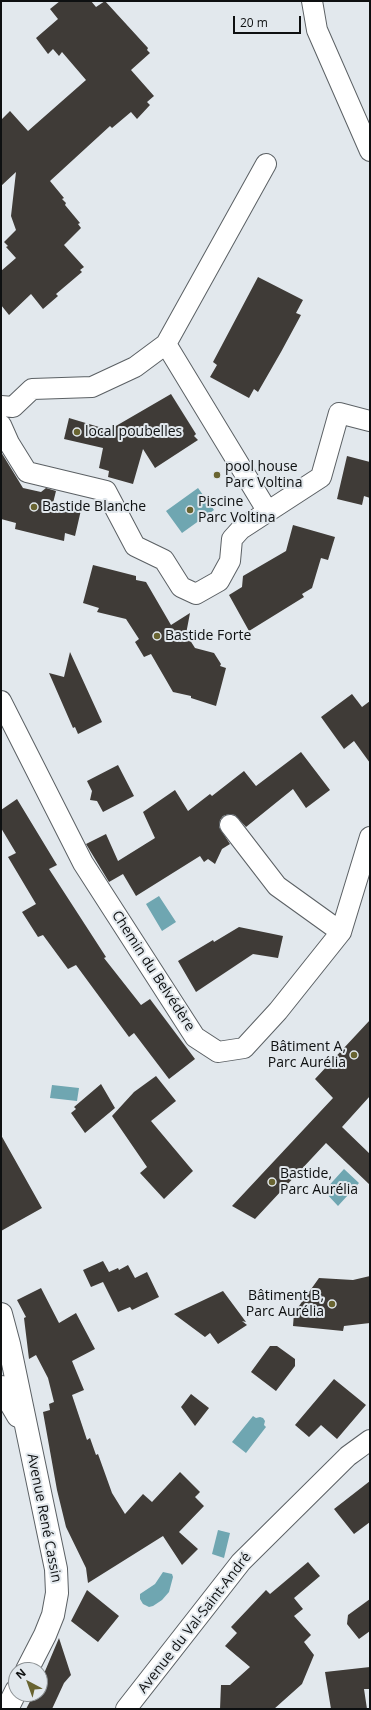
<!DOCTYPE html>
<html>
<head>
<meta charset="utf-8">
<style>
	body { margin:0 }
	#map { position:relative; width:371px; height:1710px; overflow:hidden; background:#e2e8ed; font-family:"Open Sans",sans-serif }
	canvas { display:block }
	.frame { position:absolute; inset:0; border:2px solid #0e1011; pointer-events:none }
	.north { position:absolute; left:8px; top:1662px; width:40px; height:40px; box-sizing:border-box; background:#e2e8ed; border:1px solid #8d9295; border-radius:50%; rotate:319deg; font-size:11px; font-weight:700; line-height:16px; text-align:center; color:#0e1011 }
	.north::after { content:''; display:block; margin:auto; width:14px; height:18px; background:#696431; clip-path:polygon(50% 0,100% 100%,50% 72%,0 100%) }
	.scale { position:absolute; left:233px; top:16px; width:68px; height:18px; box-sizing:border-box; border:2px solid #0e1011; border-top:0; padding-left:5px; font-size:12px; line-height:14px; white-space:nowrap; color:#0e1011; -webkit-text-stroke:3px #e2e8ed; paint-order:stroke }
</style>
</head>
<body>
<div id="map">
<canvas width="371" height="1710"></canvas>
<div class="frame"></div>
<div class="north">N</div>
<div class="scale">20 m</div>
</div>
<script>
const g = document.querySelector('canvas').getContext('2d');
g.lineJoin = 'round';
function fill(path, color) { g.fillStyle = color; g.fill(path, 'evenodd'); }
const poly = rows => new Path2D(rows.map(r => 'M' + r).join(''));
function stroke(path, color, width, dash) { g.strokeStyle = color; g.lineWidth = width; g.lineCap = dash ? 'butt' : 'round'; g.setLineDash(dash || []); g.stroke(path); }
function drawText(font, color, halo, rows, align = 'center') {
  g.font = font + ' "Open Sans",sans-serif'; g.lineWidth = 4; g.setLineDash([]); g.textBaseline = 'middle'; g.strokeStyle = halo; g.fillStyle = color; for (const [text, x, y, turn = 0] of rows) {
    g.save(); g.translate(x, y); g.rotate((+turn || 0) * Math.PI / 180); g.textAlign = isNaN(turn) ? turn : align; if (halo) g.strokeText(text, 0, 0); g.fillText(text, 0, 0); g.restore();
  }
}
fill(poly([
	[198,488,214,510,182,533,166,511],
	[159,896,176,922,162,931,146,904],
	[52,1085,79,1088,77,1101,50,1098],
	[344,1169,359,1183,338,1206,324,1191],
	[253,1416,256,1418,260,1417,263,1418,265,1421,264,1425,266,1427,246,1453,232,1442],
	[218,1530,230,1533,224,1558,212,1554],
	[163,1572,172,1574,173,1577,169,1592,162,1600,153,1606,149,1607,143,1604,140,1599,140,1594,155,1584]
]), '#6fa6b1');
fill(poly([
	[60,1,91,1,96,7,105,1,148,48,147,50,150,53,131,70,154,96,147,102,150,105,137,119,131,112,112,128,110,126,50,181,64,198,62,199,66,203,65,205,80,223,78,224,81,228,64,245,84,267,80,270,82,272,56,294,58,296,43,309,31,294,9,315,1,305,1,271,16,258,6,247,8,246,4,242,16,230,11,216,16,172,1,186,1,120,10,111,28,131,86,80,62,52,59,56,53,49,48,54,36,38,58,19,50,9],
	[258,277,303,300,296,313,301,315,281,352,258,392,254,389,249,398,210,377,217,365,213,362],
	[171,394,196,434,194,436,198,440,155,468,143,449,133,484,108,477,109,471,99,468,103,448,64,439,69,418,109,430],
	[1,452,23,488,41,492,46,488,56,491,53,503,81,510,75,536,65,533,64,541,15,529,16,523,1,519],
	[347,456,370,462,370,498,364,496,362,505,337,499],
	[293,525,335,537,328,560,321,558,312,588,302,594,304,597,249,631,229,595,242,587,243,576,286,551],
	[93,565,136,576,136,580,146,582,171,625,190,613,186,634,195,648,214,653,221,664,220,666,226,668,216,706,191,698,191,696,173,692,151,654,144,657,135,642,139,639,126,619,97,612,99,608,83,603],
	[70,652,102,722,78,734,75,727,73,728,49,673,64,677],
	[352,694,362,707,370,701,370,763,354,741,344,749,321,717],
	[301,752,330,790,306,808,293,789,246,827,235,815,229,814,223,816,220,820,219,827,230,844,222,849,215,864,208,859,204,862,200,856,136,896,123,874,109,882,86,844,106,834,118,861,155,838,143,812,175,790,188,811,210,794,212,796,244,771,256,786],
	[118,765,134,796,103,812,97,801,90,800,92,791,87,781],
	[17,799,57,865,49,869,106,957,104,958,141,1005,150,999,195,1059,169,1079,134,1033,129,1037,76,965,68,969,43,935,38,937,22,912,36,904,8,857,16,853,1,828,1,810],
	[239,927,283,936,278,958,253,954,196,992,178,961,213,940,214,942],
	[370,1020,370,1096,342,1127,370,1154,370,1185,326,1143,255,1219,232,1206,333,1098,315,1079],
	[156,1076,176,1101,151,1121,193,1171,164,1199,140,1173,147,1167,112,1116,134,1092],
	[101,1084,115,1108,85,1133,71,1113,76,1109,74,1107],
	[1,1135,42,1208,1,1231],
	[103,1261,109,1272,118,1268,119,1270,128,1265,135,1278,147,1272,159,1297,132,1310,130,1307,118,1312,103,1282,91,1287,83,1270],
	[370,1276,370,1323,344,1326,343,1331,293,1326,294,1313,319,1278,353,1280],
	[41,1288,59,1323,76,1313,95,1349,72,1361,84,1390,72,1395,87,1440,90,1438,96,1455,98,1454,112,1493,125,1514,143,1494,152,1502,180,1472,200,1492,195,1497,204,1506,179,1532,198,1549,182,1565,163,1536,88,1583,86,1568,66,1527,57,1490,43,1412,50,1410,49,1404,54,1402,48,1378,36,1355,29,1359,24,1318,26,1317,17,1300],
	[223,1291,246,1322,242,1321,247,1325,218,1344,210,1333,205,1337,174,1314],
	[270,1346,277,1346,295,1359,295,1366,276,1391,251,1372],
	[334,1379,366,1405,337,1439,321,1425,309,1437,295,1425],
	[191,1394,209,1408,195,1426,181,1407],
	[370,1481,370,1522,354,1534,334,1509],
	[308,1562,320,1576,294,1598,303,1609,294,1616,311,1635,304,1642,314,1655,302,1684,274,1709,220,1709,221,1685,230,1685,250,1667,225,1646,237,1633,231,1627,266,1590,270,1594],
	[87,1590,119,1616,98,1642,71,1621],
	[370,1599,370,1631,359,1639,347,1624,348,1615],
	[59,1638,71,1675,64,1683,52,1709,26,1709,34,1694,40,1694,40,1683],
	[370,1667,370,1689,364,1689,367,1709,331,1709,325,1672]
]), '#3f3b37');
const minor = poly([
	[312,1,317,30,370,151],
	[166,344,268,512],
	[1,406,13,407,32,389,92,387,135,367,166,344,266,164],
	[1,425,9,443,27,472,106,491,135,546,164,560,181,587,196,594,219,581,230,561,232,539,241,529,321,477,339,413,370,421],
	[1,701,83,863,195,1037,218,1052,244,1048,278,1011,341,932,370,837],
	[230,825,277,886,341,932],
	[126,1709,241,1562,348,1456,370,1440]
]);
const tertiary = poly([
	[1,1314,9,1344,56,1569,57,1593,53,1615,45,1635,27,1670],
	[1,1387,18,1416],
	[7,1709,16,1691]
]);
stroke(minor, '#5b6064', 22);
stroke(tertiary, '#5b6064', 24);
stroke(minor, '#fff', 20);
stroke(tertiary, '#fff', 22);
for (const [x, y, r, color] of [
	[77,432,4,"#696431"],
	[217,475,4,"#696431"],
	[34,507,4,"#696431"],
	[190,510,4,"#696431"],
	[157,636,4,"#696431"],
	[354,1055,4,"#696431"],
	[272,1182,4,"#696431"],
	[332,1304,4,"#696431"]
]) { const dot = new Path2D(); dot.arc(x, y, r, 0, 2 * Math.PI); g.fillStyle = color; g.fill(dot); stroke(dot, '#e2e8ed', 1.5); }
drawText('14px', '#0e1011', '#e2e8ed', [
	["local poubelles",85,432],
	["pool house",225,467],
	["Parc Voltina",225,483],
	["Piscine",198,502],
	["Parc Voltina",198,518],
	["Bastide Blanche",42,507],
	["Bastide Forte",165,636],
	["Bâtiment A,",346,1047,"right"],
	["Parc Aurélia",346,1063,"right"],
	["Bastide,",280,1174],
	["Parc Aurélia",280,1190],
	["Bâtiment B,",324,1296,"right"],
	["Parc Aurélia",324,1312,"right"]
], 'left');
drawText('14px', '#0e1011', '#e2e8ed', [
	["Chemin du Belvédère",153,971,57],
	["Avenue René Cassin",44,1518,79],
	["Avenue du Val-Saint-André",195,1623,-52]
]);
</script>
</body>
</html>
